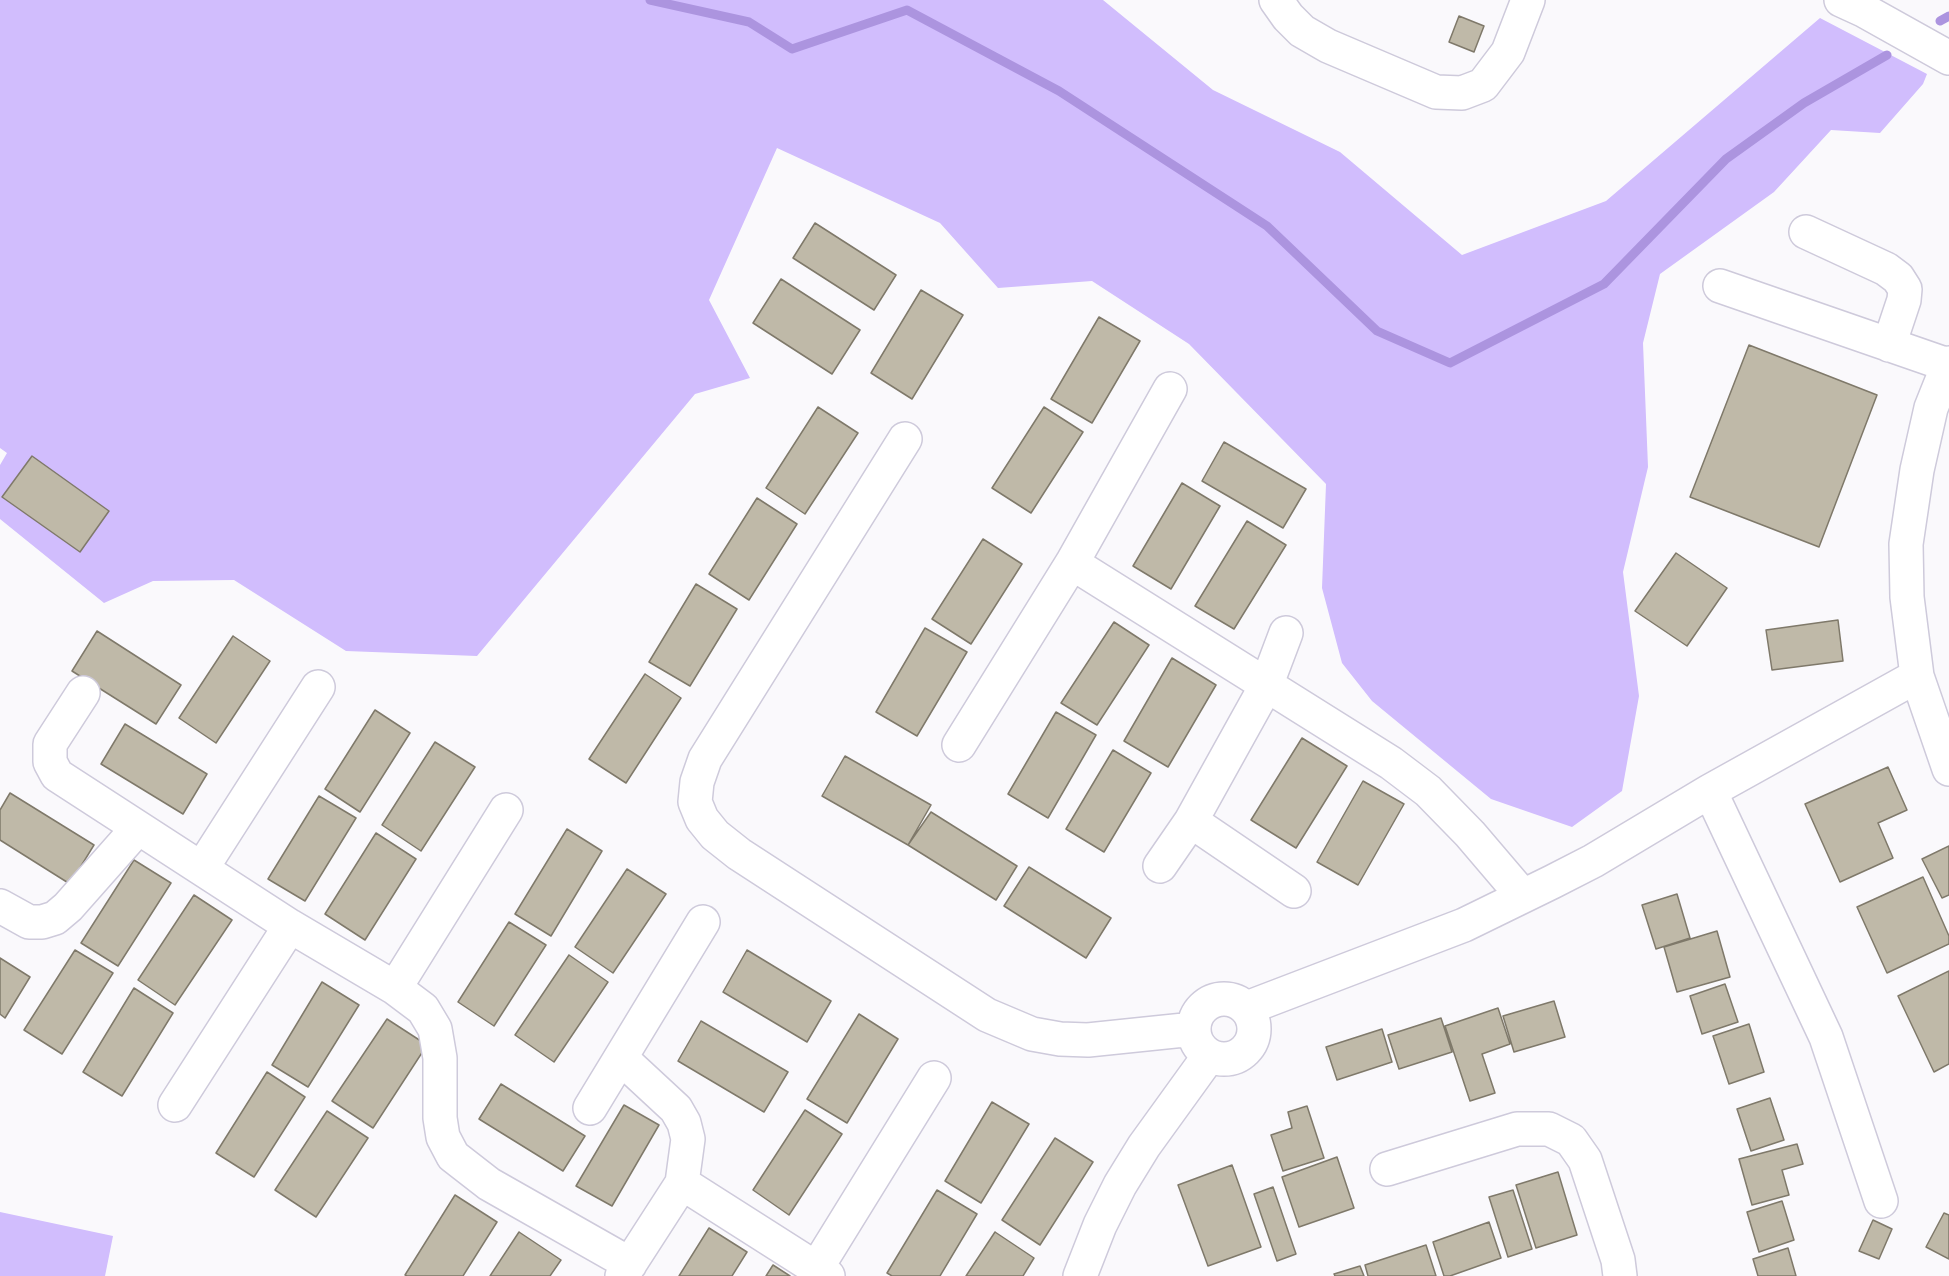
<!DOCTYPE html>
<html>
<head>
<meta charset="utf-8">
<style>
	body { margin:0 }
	canvas { display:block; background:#faf9fc }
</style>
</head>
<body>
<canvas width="1949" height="1276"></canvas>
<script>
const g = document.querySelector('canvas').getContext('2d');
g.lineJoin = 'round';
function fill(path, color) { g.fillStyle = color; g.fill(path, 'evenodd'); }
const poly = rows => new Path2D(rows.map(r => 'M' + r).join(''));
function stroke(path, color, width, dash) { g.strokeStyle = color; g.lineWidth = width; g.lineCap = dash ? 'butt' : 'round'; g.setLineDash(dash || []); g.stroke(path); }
fill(poly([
	[0,0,1103,0,1213,90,1340,152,1462,255,1606,201,1820,18,1927,74,1923,84,1880,133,1831,130,1774,192,1660,274,1643,343,1648,467,1623,572,1639,696,1622,791,1572,827,1491,799,1372,701,1342,663,1322,588,1326,484,1189,344,1092,281,998,288,940,223,777,148,709,300,750,378,695,394,477,656,346,651,234,580,153,581,104,603,0,519,0,465,7,453,0,448],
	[0,1212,113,1236,105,1276,0,1276]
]), '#d1bdfd');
stroke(poly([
	[650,0,749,22,792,49,907,10,1059,91,1267,226,1377,331,1450,363,1604,284,1726,159,1804,103,1887,55],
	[1940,21,1949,16]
]), '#ac94df', 9);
const building = poly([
	[1459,16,1484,26,1474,52,1449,42,1459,16],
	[815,223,896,275,874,310,793,258,815,223],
	[781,279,860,330,832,374,753,323,781,279],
	[921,290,963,315,912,399,871,373,921,290],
	[1099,317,1140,341,1092,423,1051,399,1099,317],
	[1749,345,1877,395,1819,547,1690,497,1749,345],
	[818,407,858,433,805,514,766,488,818,407],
	[1044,407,1083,432,1031,513,992,488,1044,407],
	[1224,442,1306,489,1283,528,1202,481,1224,442],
	[32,456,109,511,80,552,2,497,32,456],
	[1182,483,1220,506,1171,589,1133,566,1182,483],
	[757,498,797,524,749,600,709,574,757,498],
	[1247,521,1286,545,1234,629,1195,606,1247,521],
	[983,539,1022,564,971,644,932,619,983,539],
	[1676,553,1727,588,1687,646,1635,611,1676,553],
	[696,584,737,609,690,686,649,662,696,584],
	[1838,620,1843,661,1772,670,1766,630,1838,620],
	[1114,622,1149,645,1097,725,1061,703,1114,622],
	[925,628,967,652,917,736,876,712,925,628],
	[97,631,181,685,156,724,72,671,97,631],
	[233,636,270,661,216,743,179,718,233,636],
	[1172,658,1216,685,1168,767,1124,741,1172,658],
	[645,674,681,698,626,783,589,759,645,674],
	[375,710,410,733,360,812,325,789,375,710],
	[1056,712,1096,735,1048,818,1008,794,1056,712],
	[125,724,207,774,183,814,101,764,125,724],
	[1302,738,1347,766,1296,848,1251,820,1302,738],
	[435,742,475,767,421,851,382,825,435,742],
	[1113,750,1151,773,1104,852,1066,829,1113,750],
	[845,756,931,805,908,845,822,796,845,756],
	[1888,767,1907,810,1878,823,1893,858,1840,882,1805,804,1888,767],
	[1363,781,1404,804,1358,885,1317,862,1363,781],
	[10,793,94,845,70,884,0,840,0,810,10,793],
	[319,796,356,818,305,901,268,879,319,796],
	[931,812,1017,866,996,900,908,845,931,812],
	[567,829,602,851,551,936,515,914,567,829],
	[376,833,416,859,365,940,325,914,376,833],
	[1949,846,1949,895,1942,898,1922,859,1949,846],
	[134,860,171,883,118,966,81,943,134,860],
	[1029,867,1111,918,1086,958,1004,906,1029,867],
	[627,869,666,894,613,973,575,947,627,869],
	[1923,877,1949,936,1949,944,1887,973,1857,907,1923,877],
	[1677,894,1690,938,1656,949,1642,905,1677,894],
	[194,895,232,920,175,1005,138,980,194,895],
	[509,922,546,945,494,1026,458,1002,509,922],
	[1717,931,1730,977,1677,992,1664,947,1717,931],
	[75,950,113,973,62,1054,24,1030,75,950],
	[747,950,831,1001,807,1042,723,992,747,950],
	[569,955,608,982,554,1062,515,1035,569,955],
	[0,958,30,977,5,1018,0,1014,0,958],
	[1949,971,1949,1064,1934,1072,1898,996,1949,971],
	[322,982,359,1005,308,1087,272,1065,322,982],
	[1725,984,1738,1022,1702,1034,1690,996,1725,984],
	[134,988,173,1013,122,1096,83,1072,134,988],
	[1554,1001,1565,1037,1514,1052,1503,1016,1554,1001],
	[1498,1008,1510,1044,1482,1054,1495,1093,1470,1101,1445,1026,1498,1008],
	[859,1014,898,1039,847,1123,807,1099,859,1014],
	[1441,1018,1452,1052,1399,1069,1388,1035,1441,1018],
	[387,1019,427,1045,373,1128,332,1101,387,1019],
	[701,1021,788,1072,764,1112,678,1061,701,1021],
	[1749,1024,1764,1072,1729,1084,1713,1036,1749,1024],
	[1382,1029,1392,1062,1337,1080,1326,1047,1382,1029],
	[267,1072,305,1097,254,1177,216,1153,267,1072],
	[501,1084,585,1136,563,1171,479,1119,501,1084],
	[1770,1098,1784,1140,1751,1151,1737,1109,1770,1098],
	[992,1102,1029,1124,981,1203,945,1181,992,1102],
	[624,1105,659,1125,612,1206,576,1186,624,1105],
	[1307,1106,1324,1158,1283,1171,1271,1135,1292,1128,1288,1112,1307,1106],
	[805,1110,842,1134,789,1215,753,1190,805,1110],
	[327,1111,368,1138,316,1217,275,1190,327,1111],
	[1055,1138,1093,1162,1040,1245,1002,1220,1055,1138],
	[1797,1144,1803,1164,1782,1170,1789,1195,1752,1205,1739,1159,1797,1144],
	[1337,1157,1354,1208,1299,1227,1282,1177,1337,1157],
	[1232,1165,1261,1247,1208,1266,1178,1185,1232,1165],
	[1558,1172,1577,1235,1536,1248,1516,1185,1558,1172],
	[1273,1187,1296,1254,1277,1261,1254,1194,1273,1187],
	[937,1190,977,1214,940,1276,892,1276,887,1273,937,1190],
	[1513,1190,1532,1249,1508,1257,1489,1197,1513,1190],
	[455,1195,497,1222,463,1276,407,1276,405,1275,455,1195],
	[1782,1201,1794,1240,1759,1252,1747,1212,1782,1201],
	[1944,1213,1949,1215,1949,1259,1926,1247,1944,1213],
	[1873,1220,1892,1229,1879,1259,1859,1251,1873,1220],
	[1489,1222,1501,1258,1450,1276,1444,1276,1433,1242,1489,1222],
	[709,1228,747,1252,732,1276,679,1276,709,1228],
	[519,1232,561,1260,550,1276,490,1276,519,1232],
	[995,1232,1034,1258,1023,1276,966,1276,995,1232],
	[1426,1245,1436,1276,1368,1276,1365,1265,1426,1245],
	[1788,1248,1796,1276,1758,1276,1753,1259,1788,1248],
	[773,1265,790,1276,766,1276,773,1265],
	[1360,1266,1364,1276,1335,1276,1334,1274,1360,1266]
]);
fill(building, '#bfb9a8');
stroke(building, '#7f796a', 1.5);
const minor = poly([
	[1276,0,1288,17,1302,31,1328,46,1436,92,1462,93,1483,85,1508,52,1528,0],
	[1841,0,1865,11,1949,58],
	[1806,232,1886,269,1898,278,1905,289,1904,300,1889,345],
	[1720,286,1948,365],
	[1949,363,1931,408,1917,470,1906,544,1907,597,1917,676,1949,769],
	[905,439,705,759,697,782,695,802,702,819,715,835,739,854,987,1015,1032,1034,1060,1039,1088,1040,1194,1029],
	[1072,563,1391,763,1428,791,1470,834,1522,895],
	[83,693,50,744,50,762,57,775,290,926,395,988,423,1009,435,1029,440,1058,440,1118,443,1137,453,1156,489,1184,630,1264],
	[959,745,1072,563,1170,389],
	[1710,791,1826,1037,1881,1201],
	[1191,821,1294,891],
	[1160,866,1191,821,1266,686,1286,633],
	[202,868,318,687],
	[0,906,29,922,42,922,55,918,68,907,137,829],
	[395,988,506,810],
	'1194 1029a30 30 0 1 1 60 0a30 30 0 1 1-60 0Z',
	[1247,1008,1464,925,1552,882,1593,861,1710,791,1917,676],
	[621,1058,676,1109,684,1123,688,1139,682,1183,622,1276],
	[175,1105,290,926],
	[590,1108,703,922],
	[1387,1169,1517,1129,1549,1129,1571,1140,1585,1160,1618,1260,1620,1276],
	[682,1183,828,1276],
	[816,1269,934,1078],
	[1080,1276,1100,1225,1120,1185,1144,1146,1209,1056]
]);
stroke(minor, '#cecadb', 36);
stroke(minor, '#fff', 33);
</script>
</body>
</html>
